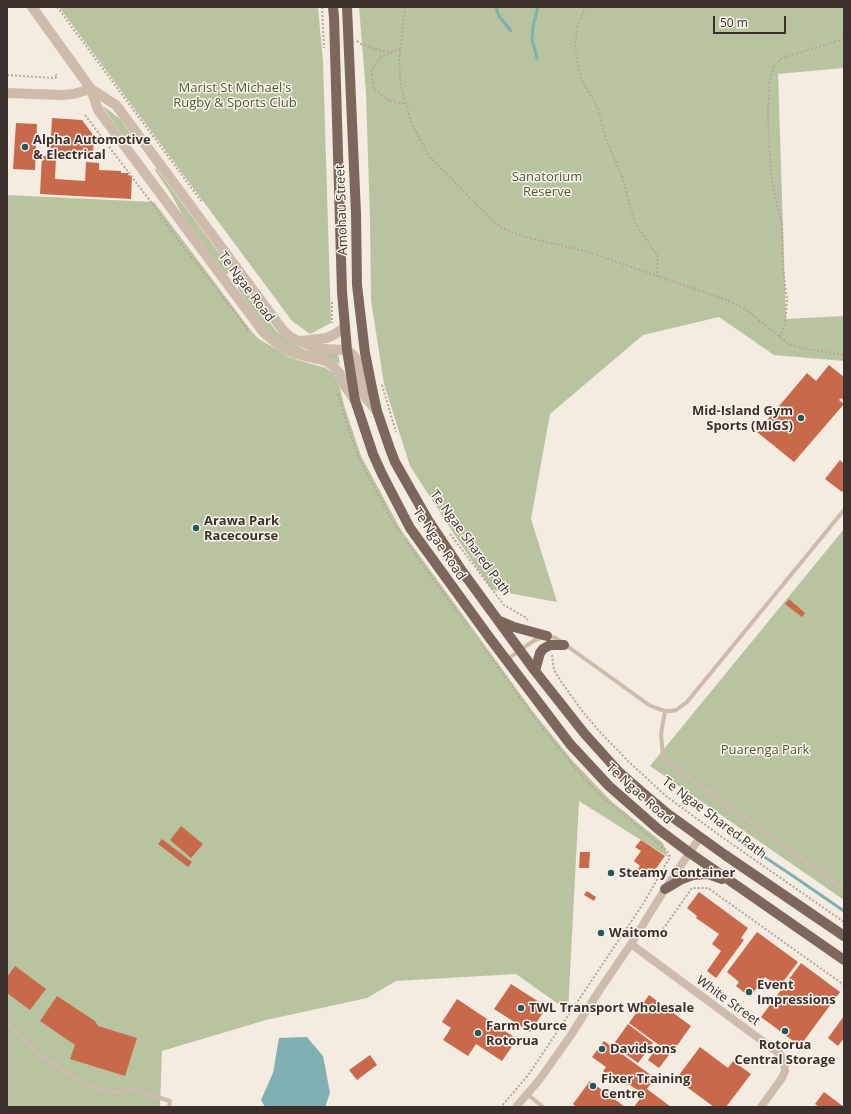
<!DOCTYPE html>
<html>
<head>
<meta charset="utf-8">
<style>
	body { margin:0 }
	#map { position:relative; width:851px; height:1114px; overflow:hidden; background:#f4ebe1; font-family:"Open Sans",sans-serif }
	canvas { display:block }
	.frame { position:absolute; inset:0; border:8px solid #3b302b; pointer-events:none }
	.scale { position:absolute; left:713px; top:16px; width:73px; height:18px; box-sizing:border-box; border:2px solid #3b302b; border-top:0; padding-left:5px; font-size:12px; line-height:14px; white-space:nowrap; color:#3b302b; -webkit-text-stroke:3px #fbf5ee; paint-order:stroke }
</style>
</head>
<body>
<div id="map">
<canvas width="851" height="1114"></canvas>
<div class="frame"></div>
<div class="scale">50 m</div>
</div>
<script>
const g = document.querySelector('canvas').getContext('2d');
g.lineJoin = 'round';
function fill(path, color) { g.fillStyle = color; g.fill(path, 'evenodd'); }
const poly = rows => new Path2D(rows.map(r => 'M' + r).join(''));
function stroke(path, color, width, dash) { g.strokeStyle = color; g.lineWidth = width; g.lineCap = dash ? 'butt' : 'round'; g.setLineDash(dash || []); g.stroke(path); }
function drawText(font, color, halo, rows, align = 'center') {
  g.font = font + ' "Open Sans",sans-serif'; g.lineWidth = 3; g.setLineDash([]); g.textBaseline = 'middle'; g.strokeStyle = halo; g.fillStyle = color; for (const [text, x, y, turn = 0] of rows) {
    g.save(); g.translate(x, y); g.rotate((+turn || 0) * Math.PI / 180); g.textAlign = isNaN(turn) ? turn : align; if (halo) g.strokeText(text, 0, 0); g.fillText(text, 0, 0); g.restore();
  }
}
fill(poly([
	[59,7,318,7,323,61,331,323,310,334,292,321],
	[359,7,844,7,844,68,778,74,786,319,844,316,844,361,774,355,719,317,643,335,550,414,531,519,557,602,492,590,456,537,410,466,384,384,371,300,370,220,366,93],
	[102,106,106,108,120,119,137,143,135,144,122,134],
	[156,168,230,268,231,271,228,274,225,273,183,216,171,194,155,170],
	[7,195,154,202,252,332,259,339,291,358,326,368,333,373,338,381,345,408,361,456,401,530,534,713,572,760,611,801,663,843,668,857,579,801,568,1011,516,974,396,981,367,998,266,1020,162,1051,160,1107,7,1107],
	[241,286,243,287,276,331,290,342,305,350,320,353,338,354,340,364,328,357,291,349,270,334,238,289,238,287],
	[844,529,844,900,650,766]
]), '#b8c4a0');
fill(poly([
	[307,1037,323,1056,330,1093,325,1107,265,1107,261,1100,273,1073,279,1038]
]), '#7fb0b2');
stroke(poly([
	[496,7,499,16,511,31],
	[537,58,532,39,533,26,538,7],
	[739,840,793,876,844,911]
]), '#7fb0b2', 3);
fill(poly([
	[52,118,82,120,94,136,93,154,75,153,75,157,50,156],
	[16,123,37,124,35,170,13,169],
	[42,156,56,157,55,179,85,181,86,162,99,163,99,170,121,171,121,173,128,173,128,175,132,176,131,199,40,194],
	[829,365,844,377,844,400,841,398,839,400,844,404,794,462,757,432,807,373,816,381],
	[840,460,844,464,844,489,842,492,825,479],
	[789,599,805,613,802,617,785,604],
	[181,826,203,844,191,858,170,840],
	[162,839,192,862,188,867,158,844],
	[641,840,665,856,652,874,647,870,642,878,635,873,640,866,634,861,641,851,635,847],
	[580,852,590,852,589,868,579,868],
	[587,891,596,897,594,901,584,895],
	[699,892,748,928,741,938,744,940,716,978,707,971,721,951,712,944,719,934,696,918,697,916,687,908],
	[757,932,798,962,779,987,765,977,750,997,736,986,739,982,727,972],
	[801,963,840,992,800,1046,761,1017],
	[15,966,46,989,30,1010,7,993,7,977],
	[511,984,547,1007,530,1032,494,1009],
	[649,995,691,1026,671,1054,629,1023],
	[57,996,95,1021,98,1026,137,1038,125,1076,70,1059,75,1045,40,1021],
	[457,999,517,1039,502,1061,476,1044,468,1056,443,1040,451,1028,442,1022],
	[844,1016,844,1038,838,1046,828,1038],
	[628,1024,653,1043,638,1063,613,1045],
	[604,1041,655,1078,643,1094,630,1085,620,1083,603,1071,606,1067,592,1057],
	[658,1046,669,1055,659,1068,648,1060],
	[700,1047,728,1068,733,1061,751,1074,726,1107,714,1107,676,1079],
	[370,1055,377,1065,357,1080,349,1070],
	[590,1081,625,1107,574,1107,575,1106,573,1104],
	[647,1089,671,1107,634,1107],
	[824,1092,844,1107,819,1107,815,1104]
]), '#c8694b');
stroke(poly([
	[57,7,202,202],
	[322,7,324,48],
	[405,7,399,61,401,88,412,124,429,156,495,223,502,228,522,236,588,252,724,299,744,308,787,343,801,348,844,355],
	[585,7,578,24,575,47,581,79,599,110,604,134,623,179,634,221,658,257,657,275],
	[357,41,361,44,381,51,392,52,400,49],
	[392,52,380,58,371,72,374,89,389,101,406,104],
	[7,75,53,78,57,77,56,74],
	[85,115,151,202,175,236,250,332],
	[332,302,332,323],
	[780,337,785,324,787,300,783,270,782,225,773,188,769,149,768,109,770,80,774,66,782,58,844,39],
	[382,385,396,432],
	[338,394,348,427,358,456,390,517,401,534],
	[450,534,504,605,525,617,528,620],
	[405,539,417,557,469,628],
	[481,644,537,721,580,774,599,794,667,851,670,857,643,904,541,1056,529,1074,501,1107],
	[552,655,554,670,560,680,583,712,600,732,628,761,666,796,719,835,844,922],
	[656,939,692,888,708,888,844,985]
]), '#b9a596', 2, [2, 2]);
stroke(poly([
	[507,660,520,650,535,640,547,636,551,637,556,638,649,705,656,708,665,711,671,711,676,710,687,702,844,510],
	[665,711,661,734,663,756,666,761,844,889],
	[7,1022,42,1057,89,1086,115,1093,133,1089,170,1101,169,1107],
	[527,1094,543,1107]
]), '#cdbbac', 4);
stroke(poly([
	[631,944,780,1054,784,1062,785,1071,782,1078,761,1107],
	[516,1107,540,1079,571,1035,599,991,631,944,665,889,700,837]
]), '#cdbbac', 8);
stroke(poly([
	[32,7,91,89,98,110,264,333,281,347,296,354,326,361,333,366,340,374,345,386,355,400],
	[91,89,116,105,282,329,290,337,310,346,323,349,347,350,354,356,358,363,365,397,377,411],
	[7,93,62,95,73,94,91,89],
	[301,341,327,338,335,334,345,327]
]), '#cdbbac', 10);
stroke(poly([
	[333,7,334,17,342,292,347,350,355,400,373,454,382,474,410,528,489,637,570,744,609,786,658,829,690,853,844,960],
	[347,7,356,214,357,285,365,353,372,388,377,411,390,449,395,462,428,520,462,571,535,671,584,733,619,772,643,793,668,814,725,855,844,936],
	[500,621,514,627,547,636],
	[535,671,540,653,543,649,550,645,564,645],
	[665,889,682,879,693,875,708,874,722,879]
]), '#7d675c', 10);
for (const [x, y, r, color] of [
	[25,147,4,"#1f5a5e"],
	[801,418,4,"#1f5a5e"],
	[196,528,4,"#1f5a5e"],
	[611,873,4,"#1f5a5e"],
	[601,933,4,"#1f5a5e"],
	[749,992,4,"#1f5a5e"],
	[521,1008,4,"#1f5a5e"],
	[785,1031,4,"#1f5a5e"],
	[478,1033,4,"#1f5a5e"],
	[602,1049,4,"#1f5a5e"],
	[593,1086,4,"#1f5a5e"]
]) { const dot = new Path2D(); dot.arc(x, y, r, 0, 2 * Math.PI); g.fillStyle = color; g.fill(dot); stroke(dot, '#fbf5ee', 1.5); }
drawText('13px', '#4a5a2e', '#fbf5ee', [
	["Marist St Michael's",235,88],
	["Rugby & Sports Club",235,103],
	["Sanatorium",547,177],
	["Reserve",547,192],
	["Puarenga Park",765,750]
]);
drawText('bold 13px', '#3b302b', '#fbf5ee', [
	["Alpha Automotive",33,140],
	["& Electrical",33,155],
	["Mid-Island Gym",793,411,"right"],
	["Sports (MIGS)",793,426,"right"],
	["Arawa Park",204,521],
	["Racecourse",204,536],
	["Steamy Container",619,873],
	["Waitomo",609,933],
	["Event",757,985],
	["Impressions",757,1000],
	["TWL Transport Wholesale",529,1008],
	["Farm Source",486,1026],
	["Rotorua",486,1041],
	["Rotorua",785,1045,"center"],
	["Central Storage",785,1060,"center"],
	["Davidsons",610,1049],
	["Fixer Training",601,1079],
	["Centre",601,1094]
], 'left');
drawText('13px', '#3b302b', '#fbf5ee', [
	["Amohau Street",342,210,-92],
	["Te Ngae Road",246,287,53],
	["Te Ngae Shared Path",470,543,54],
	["Te Ngae Road",439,544,56],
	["Te Ngae Road",639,794,42],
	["Te Ngae Shared Path",714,818,37],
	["White Street",728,1001,36]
]);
</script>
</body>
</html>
